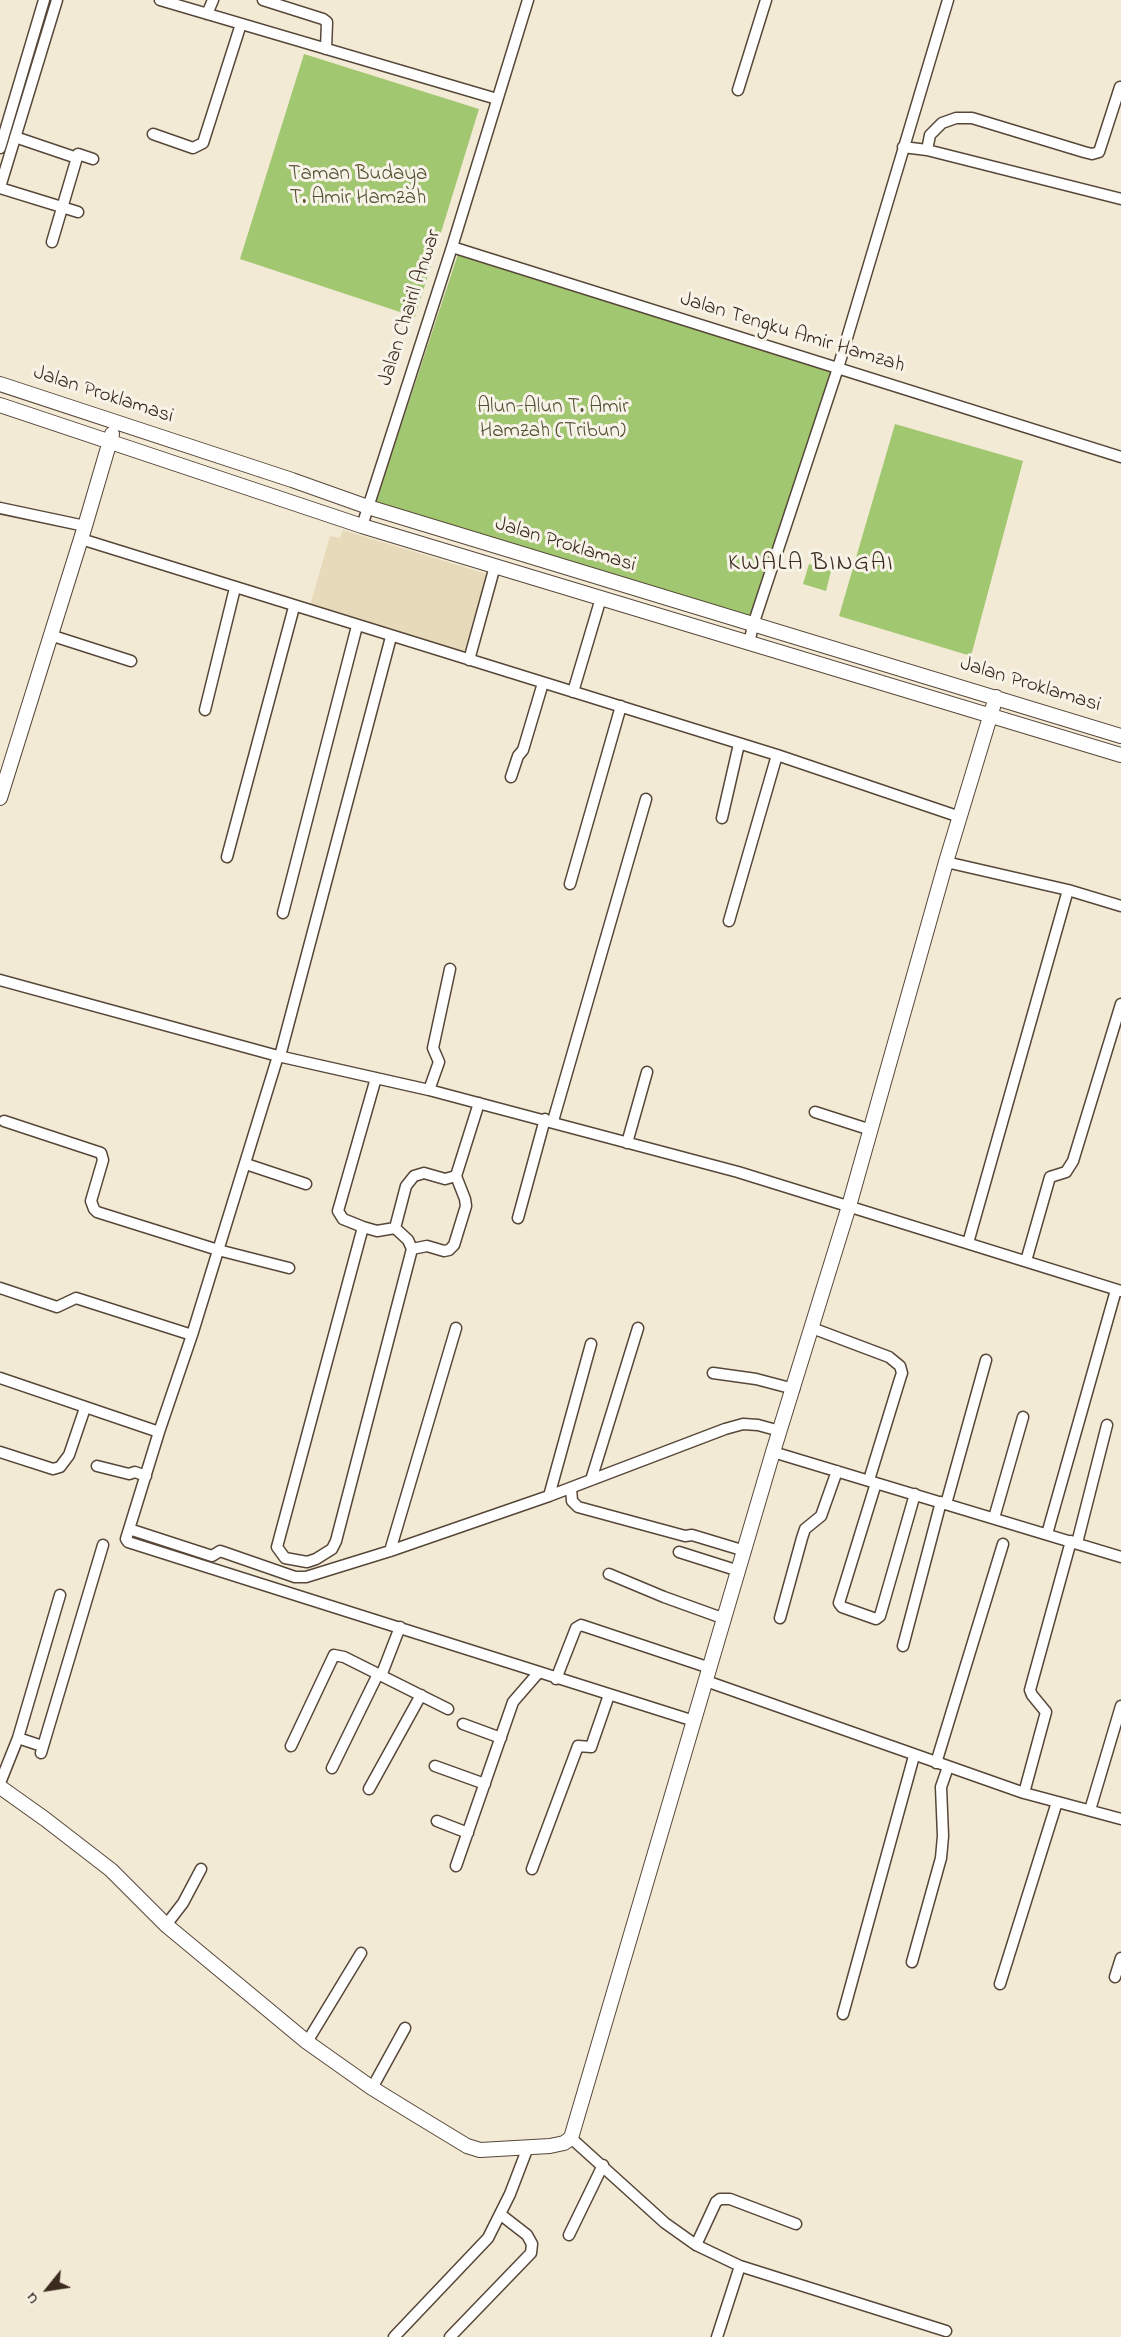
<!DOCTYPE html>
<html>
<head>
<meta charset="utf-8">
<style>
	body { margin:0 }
	#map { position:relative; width:1121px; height:2337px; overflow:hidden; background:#f3ead5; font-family:"Indie Flower",sans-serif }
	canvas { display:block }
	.north { position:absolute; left:18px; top:2259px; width:60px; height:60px; -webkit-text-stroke:4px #f7f3e8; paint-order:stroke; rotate:240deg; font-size:16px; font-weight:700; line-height:24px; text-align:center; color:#3b2a1e }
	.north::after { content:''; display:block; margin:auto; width:21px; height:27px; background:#3b2a1e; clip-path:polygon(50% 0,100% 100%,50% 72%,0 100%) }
</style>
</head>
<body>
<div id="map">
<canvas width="1121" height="2337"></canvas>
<div class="north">U</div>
</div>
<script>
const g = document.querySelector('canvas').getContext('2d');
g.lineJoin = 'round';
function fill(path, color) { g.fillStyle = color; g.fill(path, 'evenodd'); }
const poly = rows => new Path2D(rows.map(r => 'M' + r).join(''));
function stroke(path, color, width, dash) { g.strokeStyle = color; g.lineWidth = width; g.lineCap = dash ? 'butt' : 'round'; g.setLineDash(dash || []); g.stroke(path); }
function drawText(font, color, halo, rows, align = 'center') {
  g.font = font + ' "Indie Flower",sans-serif'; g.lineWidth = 6; g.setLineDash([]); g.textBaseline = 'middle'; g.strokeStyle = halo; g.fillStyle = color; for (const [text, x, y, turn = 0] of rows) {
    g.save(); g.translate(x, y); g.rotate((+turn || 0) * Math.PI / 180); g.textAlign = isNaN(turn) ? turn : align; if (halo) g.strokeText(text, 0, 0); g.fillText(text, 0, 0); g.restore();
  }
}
fill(poly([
	[343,530,487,574,463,656,309,609,330,536,340,538]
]), '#e7daba');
fill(poly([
	[304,54,479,109,415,317,240,259],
	[459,251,834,370,751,623,374,507],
	[895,424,1023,461,971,656,839,616],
	[809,564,831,571,826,591,803,584]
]), '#a2c771');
const minor = poly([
	[160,0,497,99],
	[263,0,323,19,327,22,326,49],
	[207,14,213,0],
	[738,90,766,0],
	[153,134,193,148,203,143,241,24],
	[15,137,77,158],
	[903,147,927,150,1121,199],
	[0,148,44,0],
	[927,150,930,135,942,123,956,118,972,118,1084,152,1092,154,1099,152,1120,87],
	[0,187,57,0],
	[0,188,78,212],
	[52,242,78,154,93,159],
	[452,247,1121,457],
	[0,508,85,526],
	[362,526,452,247,528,0],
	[81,539,777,755,960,817],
	[50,635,131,661],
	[749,644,753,625,838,368,948,0],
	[469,660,495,566],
	[573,692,601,598],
	[205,710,235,588],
	[511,777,518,756,523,750,543,683],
	[722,818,739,744],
	[227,857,294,607],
	[946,862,1068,890,1121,906],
	[570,884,621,706],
	[283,913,357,626],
	[729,921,777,755],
	[0,980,278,1056,429,1090,738,1172,1121,1291],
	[278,1056,192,1335,159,1432,126,1539,128,1542,694,1721],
	[280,1056,391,637],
	[376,1078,338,1211,343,1219,363,1227,377,1231,395,1228,408,1240,412,1249,427,1246,444,1251,449,1250,454,1245,466,1206,465,1199,456,1176,479,1103],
	[429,1090,439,1062,433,1048,450,969],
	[815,1112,871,1130],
	[4,1121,101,1153,103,1160,91,1201,94,1209,97,1212,218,1250,289,1268],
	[553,1121,646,799],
	[627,1143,647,1072],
	[246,1164,306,1184],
	[518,1218,545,1119],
	[363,1227,277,1547,285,1558,307,1562,316,1559,332,1549,336,1541,412,1249],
	[395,1228,406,1186,414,1176,424,1173,445,1179,456,1176],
	[968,1243,1068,890],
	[1026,1261,1050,1177,1066,1172,1073,1161,1121,1004],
	[0,1288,57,1307,76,1298,192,1335],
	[812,1328,889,1357,900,1366,902,1373,900,1379,869,1480],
	[713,1373,756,1379,794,1389],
	[0,1378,159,1432],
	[0,1452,53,1469,60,1467,69,1455,85,1408],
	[773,1452,1121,1557],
	[97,1466,129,1474,135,1472,146,1476],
	[591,1480,638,1328],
	[876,1483,839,1603,842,1607,876,1619,880,1616,915,1494],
	[571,1488,572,1501,578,1507,685,1536,692,1535,745,1551],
	[549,1496,591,1344],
	[946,1504,986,1360],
	[994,1518,1023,1417],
	[129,1529,212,1556,220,1551,295,1577,306,1577,390,1551,549,1496,725,1429,743,1424,758,1425,780,1431],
	[1047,1534,1116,1290],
	[1077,1543,1107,1425],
	[390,1551,456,1328],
	[679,1552,739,1571],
	[609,1574,664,1597,725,1619],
	[780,1618,802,1538,805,1529,821,1516,837,1471],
	[903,1646,941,1502],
	[381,1676,400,1627],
	[556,1679,576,1628,581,1625,710,1668],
	[706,1681,1024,1793,1121,1819],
	[463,1724,501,1738],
	[18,1738,60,1595],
	[291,1746,334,1655,344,1657,448,1709],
	[41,1753,103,1545],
	[936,1763,1003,1544],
	[435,1766,485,1784],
	[332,1768,378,1674],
	[0,1783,18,1738,42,1746],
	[369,1789,421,1695],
	[1024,1793,1046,1712,1032,1695,1030,1690,1071,1541],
	[1090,1810,1121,1706],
	[437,1821,468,1833],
	[456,1866,513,1702,539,1672],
	[532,1869,578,1746,591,1747,609,1695],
	[166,1925,183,1903,201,1869],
	[912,1962,941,1858,943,1836,941,1787,948,1767],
	[1115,1977,1121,1958],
	[1000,1984,1057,1802],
	[843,2014,914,1756],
	[307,2042,361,1953],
	[372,2088,405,2028],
	[571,2138,665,2223,696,2245,740,2266,946,2331],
	[569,2235,603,2165],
	[696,2245,716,2202,720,2199,730,2199,796,2224],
	[394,2337,488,2238,510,2194,528,2147],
	[450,2337,531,2253,532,2244,527,2235,500,2214],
	[717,2337,740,2266]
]);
const tertiary = poly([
	[0,384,292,480,368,507,1121,736],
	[0,405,362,526,1121,755],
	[0,798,85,526,112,434],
	[0,1787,45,1819,111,1870,166,1925,307,2042,372,2088,411,2112,467,2146,480,2150,550,2146,564,2143,571,2138,773,1452,849,1206,946,862,996,697]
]);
stroke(minor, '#574739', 13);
stroke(tertiary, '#574739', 16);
stroke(minor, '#fff', 10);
stroke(tertiary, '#fff', 14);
drawText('21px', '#555133', '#f7f3e8', [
	["Taman Budaya",358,176],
	["T. Amir Hamzah",358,200],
	["Alun-Alun T. Amir",553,409],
	["Hamzah (Tribun)",553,433]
]);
drawText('21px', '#3b2a1e', '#f7f3e8', [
	["Jalan Chairil Anwar",411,308,-72],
	["Jalan Tengku Amir Hamzah",792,334,17],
	["Jalan Proklamasi",103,396,18],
	["Jalan Proklamasi",565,546,17],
	["Jalan Proklamasi",1030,686,17]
]);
g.letterSpacing = '1.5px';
drawText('24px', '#3b2a1e', '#f7f3e8', [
	["KWALA BINGAI",811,565]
]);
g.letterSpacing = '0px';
</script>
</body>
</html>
